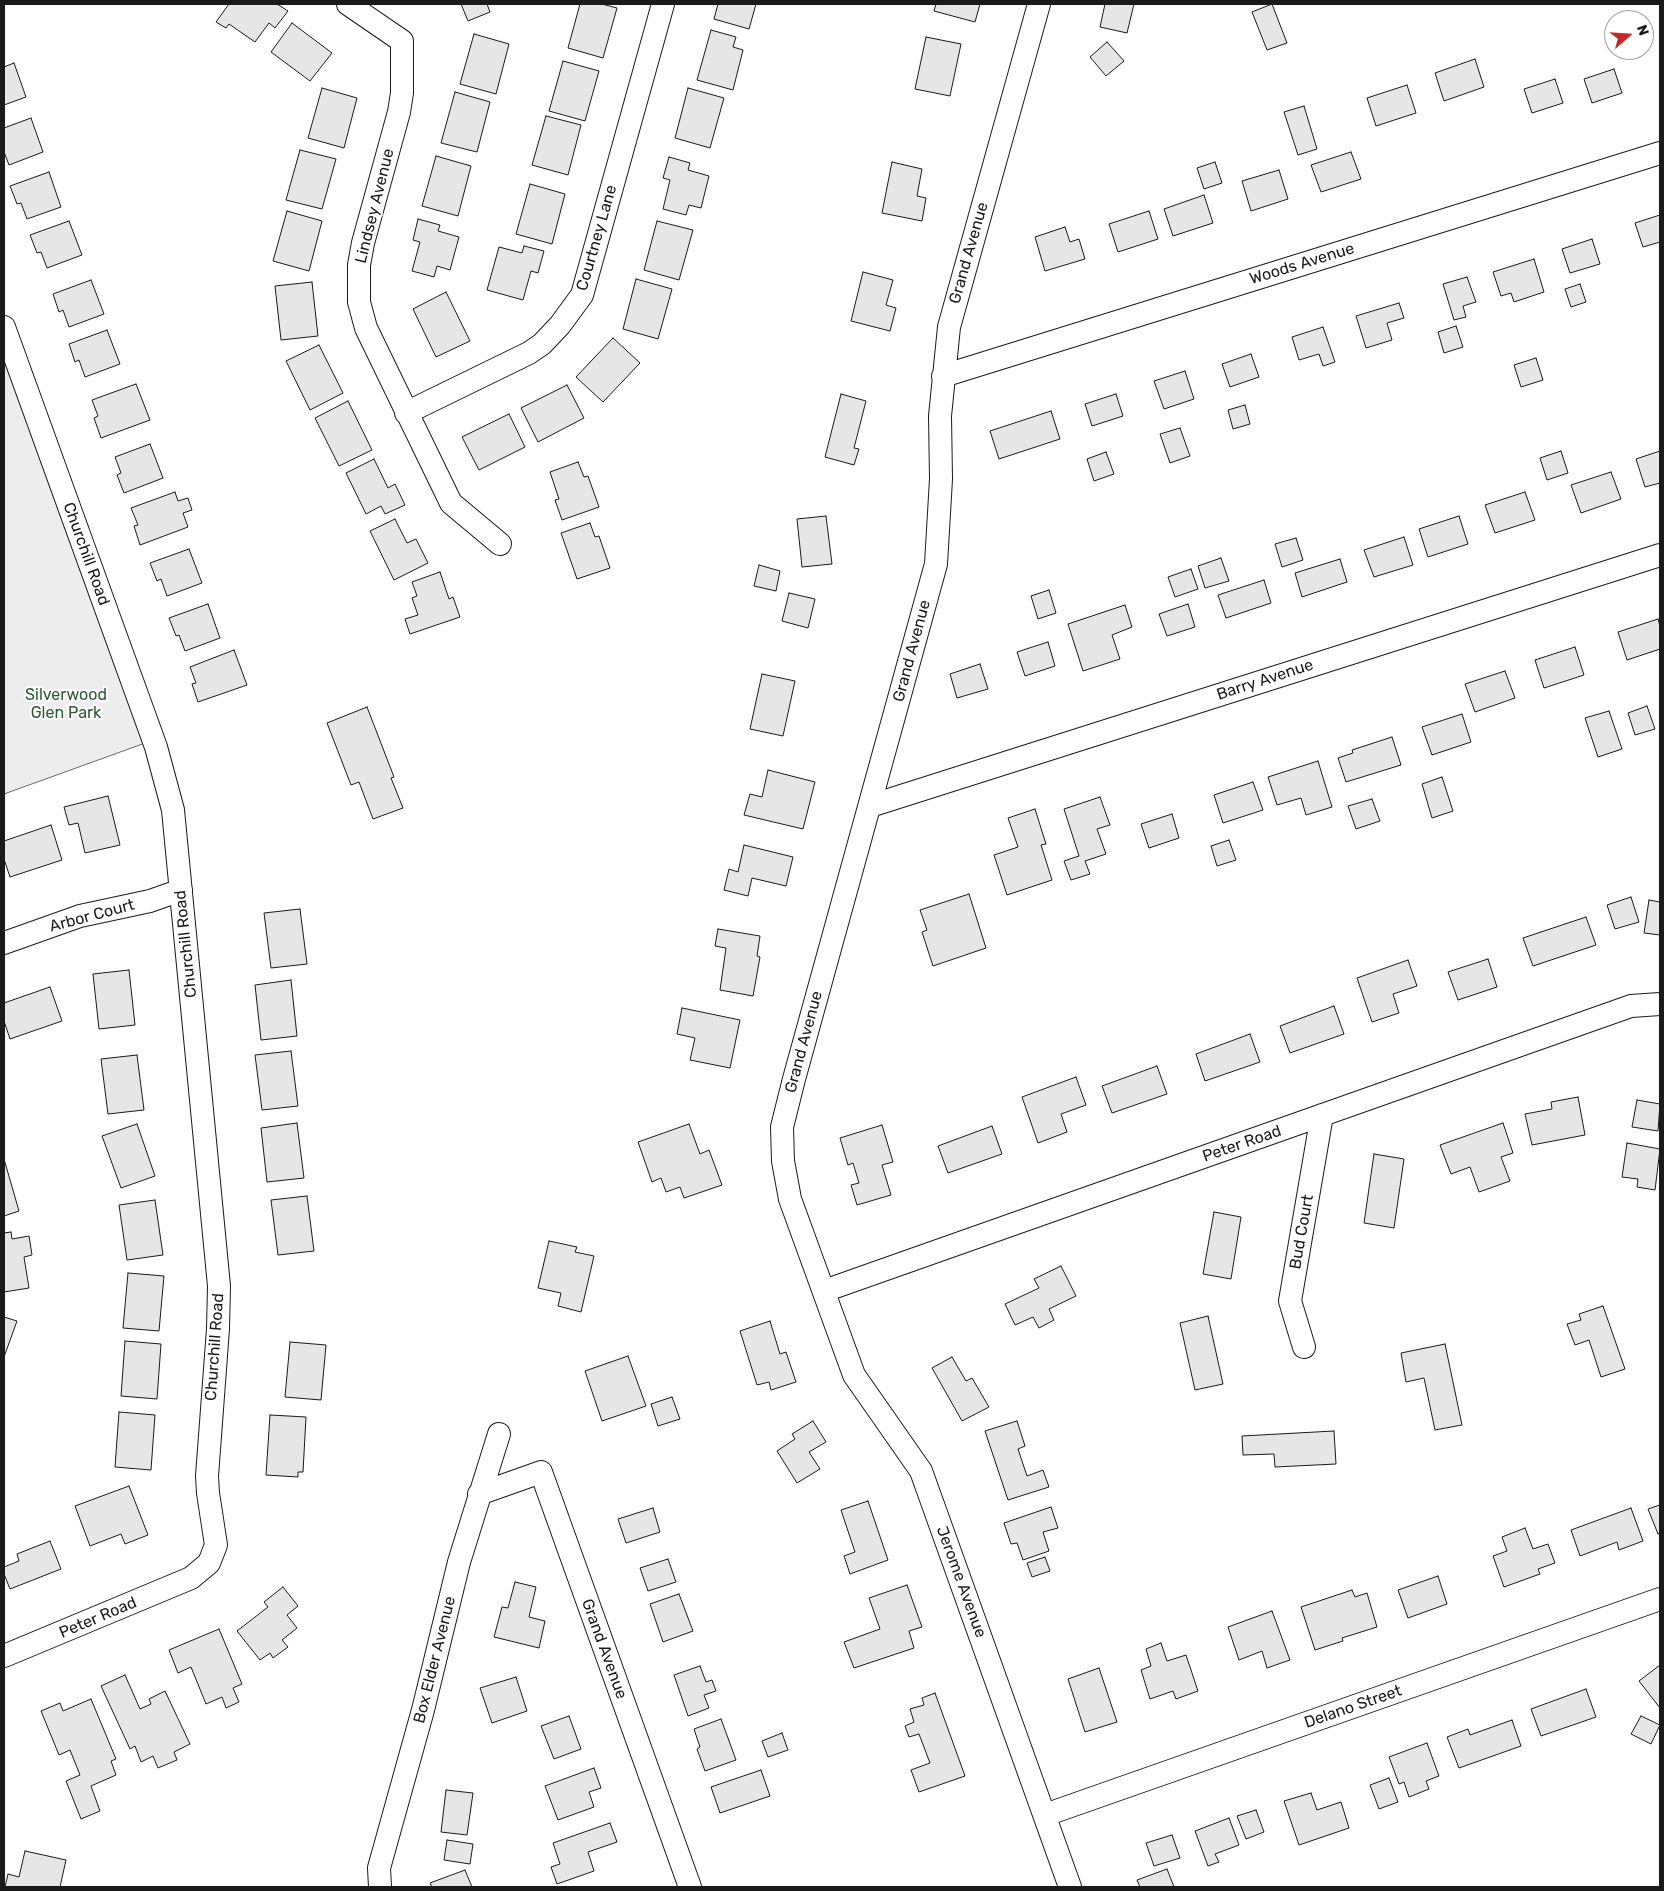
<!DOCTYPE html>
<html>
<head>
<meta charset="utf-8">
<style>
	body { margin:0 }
	#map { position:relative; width:1664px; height:1891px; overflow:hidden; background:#fff; font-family:Rubik,sans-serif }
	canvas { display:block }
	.frame { position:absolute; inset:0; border:5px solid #1a1a1a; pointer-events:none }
	.north { position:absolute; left:1604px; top:10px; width:50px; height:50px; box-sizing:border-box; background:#fff; border:1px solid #a3a3a3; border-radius:50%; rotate:71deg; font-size:14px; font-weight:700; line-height:20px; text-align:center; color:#1a1a1a }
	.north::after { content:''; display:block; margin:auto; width:18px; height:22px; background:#c62828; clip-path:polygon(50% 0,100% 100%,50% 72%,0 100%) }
</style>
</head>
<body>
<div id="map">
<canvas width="1664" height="1891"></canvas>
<div class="frame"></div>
<div class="north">N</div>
</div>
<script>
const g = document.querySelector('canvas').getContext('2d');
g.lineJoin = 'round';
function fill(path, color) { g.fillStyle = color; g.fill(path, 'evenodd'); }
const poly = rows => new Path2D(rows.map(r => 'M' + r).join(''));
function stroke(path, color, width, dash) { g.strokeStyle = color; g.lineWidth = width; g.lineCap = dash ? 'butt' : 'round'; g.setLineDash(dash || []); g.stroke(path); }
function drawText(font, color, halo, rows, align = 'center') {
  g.font = font + ' Rubik,sans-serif'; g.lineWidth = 4; g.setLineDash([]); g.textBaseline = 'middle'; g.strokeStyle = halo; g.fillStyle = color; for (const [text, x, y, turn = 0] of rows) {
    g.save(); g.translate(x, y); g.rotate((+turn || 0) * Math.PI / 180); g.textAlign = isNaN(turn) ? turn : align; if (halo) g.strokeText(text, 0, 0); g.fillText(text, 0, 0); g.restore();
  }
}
const green = poly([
	[4,348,148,742,4,794,4,348]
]);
fill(green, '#ededed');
stroke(green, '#6a6a6a', 1);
const building = poly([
	[229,4,277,4,288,11,275,28,269,23,255,42,229,24,226,28,216,22,229,4],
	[461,4,487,4,490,12,468,21,461,4],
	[580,4,602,4,617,8,603,58,568,48,580,4],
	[718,4,756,4,749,29,714,19,718,4],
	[936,4,980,4,975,22,934,11,936,4],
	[1105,4,1134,4,1127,33,1100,27,1105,4],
	[1272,4,1287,43,1267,50,1252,12,1272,4],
	[292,23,332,53,310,81,271,52,292,23],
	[711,30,736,37,733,47,743,50,733,90,697,80,711,30],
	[474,34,509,44,496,94,460,84,474,34],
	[926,37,961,44,950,96,915,89,926,37],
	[1107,42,1124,61,1106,76,1090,57,1107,42],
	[1475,59,1484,87,1444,101,1435,73,1475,59],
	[563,61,599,71,585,121,549,111,563,61],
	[14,63,26,97,4,105,4,67,14,63],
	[1614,69,1622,93,1592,103,1584,79,1614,69],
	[1555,79,1563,103,1532,113,1524,89,1555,79],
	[1407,85,1416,113,1376,126,1367,98,1407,85],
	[322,88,357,98,344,148,308,138,322,88],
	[688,88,724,98,710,148,675,138,688,88],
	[455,92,490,102,477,152,441,143,455,92],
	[1304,106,1317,149,1298,155,1284,112,1304,106],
	[546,116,581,125,568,175,532,165,546,116],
	[31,118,43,152,9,165,4,152,4,128,31,118],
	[300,150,336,159,322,209,286,200,300,150],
	[1351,152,1361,179,1321,192,1311,165,1351,152],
	[436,156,471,166,458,216,422,206,436,156],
	[669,157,690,163,688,170,709,176,701,208,689,205,686,215,663,209,670,180,663,178,669,157],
	[892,162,922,169,917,196,926,198,922,221,882,213,892,162],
	[1215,162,1222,183,1204,189,1197,168,1215,162],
	[1279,170,1288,199,1251,211,1242,181,1279,170],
	[49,172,61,207,27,219,21,203,17,204,10,186,49,172],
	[530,184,565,194,552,244,516,234,530,184],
	[1204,195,1213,223,1173,236,1164,209,1204,195],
	[287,211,322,221,309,271,273,261,287,211],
	[1149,211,1158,239,1118,252,1109,224,1149,211],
	[1660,215,1660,242,1643,247,1635,223,1660,215],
	[418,219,440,225,438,231,459,237,450,270,437,266,434,277,412,271,420,242,413,240,418,219],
	[69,221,82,255,47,268,41,252,37,253,30,235,69,221],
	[657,221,693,230,679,280,644,270,657,221],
	[1065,227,1070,242,1079,239,1085,259,1045,271,1035,237,1065,227],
	[1592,239,1600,264,1570,273,1562,249,1592,239],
	[524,246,544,251,538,273,531,271,523,300,487,290,499,247,522,253,524,246],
	[1534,259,1544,292,1514,302,1511,293,1501,296,1493,272,1534,259],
	[863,272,893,280,886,305,896,308,890,331,851,321,863,272],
	[1467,277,1476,302,1463,306,1466,317,1454,320,1443,284,1467,277],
	[636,279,672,289,658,339,623,329,636,279],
	[91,280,104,314,69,327,63,310,59,312,53,294,91,280],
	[312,282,318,336,281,340,275,286,312,282],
	[1580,284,1586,302,1571,307,1565,289,1580,284],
	[446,292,470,341,436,357,413,309,446,292],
	[1399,303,1404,318,1387,323,1392,340,1366,348,1356,316,1399,303],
	[1456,326,1463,347,1444,353,1438,332,1456,326],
	[1323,327,1335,362,1323,366,1319,354,1299,360,1292,337,1323,327],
	[107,330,120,364,85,377,79,360,75,362,69,344,107,330],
	[613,338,640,363,603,402,576,377,613,338],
	[319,345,343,393,310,410,286,361,319,345],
	[1251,354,1259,377,1230,387,1222,364,1251,354],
	[1536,358,1543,380,1521,387,1514,365,1536,358],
	[1185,371,1194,399,1164,409,1154,381,1185,371],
	[136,384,150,420,101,438,94,418,98,416,92,400,136,384],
	[567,385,584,418,538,442,521,408,567,385],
	[841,394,866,401,854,448,859,449,854,465,825,457,841,394],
	[1116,394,1123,416,1092,426,1085,404,1116,394],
	[348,401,372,450,339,466,315,418,348,401],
	[1245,405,1250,424,1233,429,1228,410,1245,405],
	[1051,411,1060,439,999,459,990,431,1051,411],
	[509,414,525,447,479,470,462,437,509,414],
	[1180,428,1190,456,1170,463,1160,434,1180,428],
	[150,444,163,478,124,493,117,475,121,473,115,457,150,444],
	[1561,451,1568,473,1547,480,1540,458,1561,451],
	[1660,451,1660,483,1645,487,1636,459,1660,451],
	[1106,452,1114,474,1094,481,1087,459,1106,452],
	[374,459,388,488,395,484,405,505,385,514,381,506,366,514,346,473,374,459],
	[578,462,584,477,588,476,599,507,562,520,555,500,559,499,550,472,578,462],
	[1611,472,1621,499,1581,513,1571,485,1611,472],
	[175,492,178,501,188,498,192,510,183,513,188,527,140,545,134,526,138,525,131,508,175,492],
	[1525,492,1535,520,1495,533,1485,505,1525,492],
	[826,516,832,564,802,567,797,519,826,516],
	[1459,516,1468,544,1428,557,1419,529,1459,516],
	[395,519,407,543,416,539,428,563,394,580,370,531,395,519],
	[590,523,595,537,599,536,610,568,577,579,561,533,590,523],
	[1404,537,1413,565,1374,577,1364,550,1404,537],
	[1296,538,1303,560,1282,567,1275,544,1296,538],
	[189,549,202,583,167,596,161,579,157,581,150,563,189,549],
	[1221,558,1229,581,1205,588,1198,566,1221,558],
	[1340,559,1347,582,1302,597,1295,573,1340,559],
	[759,565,780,571,776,591,754,586,759,565],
	[1191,569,1198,589,1175,597,1168,577,1191,569],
	[440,572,449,599,453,597,460,617,410,634,405,619,418,615,412,598,417,596,412,582,440,572],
	[1264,580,1271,603,1226,618,1218,595,1264,580],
	[1049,590,1056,613,1038,619,1031,596,1049,590],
	[789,593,815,599,808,628,782,621,789,593],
	[208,604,220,638,185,651,179,635,176,636,169,618,208,604],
	[1188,604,1195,627,1167,636,1159,614,1188,604],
	[1125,605,1132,627,1112,635,1120,659,1083,671,1068,624,1125,605],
	[1658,619,1660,626,1660,649,1627,660,1618,632,1658,619],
	[1048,642,1055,666,1025,676,1017,652,1048,642],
	[1575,647,1584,675,1544,688,1535,660,1575,647],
	[234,650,247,685,198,702,192,684,196,683,190,667,234,650],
	[980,664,988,689,957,698,950,674,980,664],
	[1505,671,1515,698,1475,712,1465,684,1505,671],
	[762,674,795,681,783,736,750,729,762,674],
	[1647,706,1655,729,1635,735,1628,713,1647,706],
	[367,707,394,777,391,778,403,808,373,819,359,782,351,785,327,723,367,707],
	[1609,711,1622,749,1598,757,1585,718,1609,711],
	[1462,714,1471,742,1432,755,1422,727,1462,714],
	[1392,737,1401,765,1346,782,1338,758,1353,753,1352,750,1392,737],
	[1318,761,1332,807,1306,815,1301,798,1277,805,1268,777,1318,761],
	[768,770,815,782,803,829,744,815,750,794,762,797,768,770],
	[1442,777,1453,811,1432,818,1422,784,1442,777],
	[1253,782,1263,810,1223,823,1214,795,1253,782],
	[108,796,120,845,85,853,78,823,69,825,64,807,108,796],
	[1100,797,1110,825,1097,829,1106,854,1085,861,1090,874,1071,880,1064,861,1079,856,1064,809,1100,797],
	[1372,799,1380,821,1356,829,1348,806,1372,799],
	[1035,809,1046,844,1041,845,1052,880,1007,895,994,855,1018,847,1008,818,1035,809],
	[1172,814,1179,838,1149,848,1141,824,1172,814],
	[51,825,62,860,10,877,4,859,4,841,51,825],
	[1229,840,1236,860,1217,866,1211,846,1229,840],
	[744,845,793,857,786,886,752,878,748,896,724,890,729,869,738,872,744,845],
	[969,894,986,948,933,966,922,932,927,930,920,910,969,894],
	[1631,897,1639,922,1615,929,1607,905,1631,897],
	[1649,900,1660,902,1660,935,1644,933,1649,900],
	[300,909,307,964,271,968,264,913,300,909],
	[1586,917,1596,945,1533,966,1523,938,1586,917],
	[718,929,760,936,757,956,760,957,753,996,720,990,726,948,715,946,718,929],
	[1488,959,1497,987,1458,1000,1448,972,1488,959],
	[1408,960,1417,986,1393,994,1399,1013,1372,1022,1357,978,1408,960],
	[129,970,135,1025,99,1029,93,974,129,970],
	[291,980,297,1036,261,1040,255,985,291,980],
	[50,987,62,1021,10,1039,4,1021,4,1003,50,987],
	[1334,1006,1344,1034,1290,1053,1280,1026,1334,1006],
	[682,1008,740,1020,730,1068,690,1060,695,1038,677,1034,682,1008],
	[1250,1034,1260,1062,1205,1081,1196,1054,1250,1034],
	[291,1051,298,1106,262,1110,255,1055,291,1051],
	[137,1055,144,1110,108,1114,101,1059,137,1055],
	[1157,1066,1167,1094,1112,1113,1102,1086,1157,1066],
	[1076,1077,1086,1105,1061,1114,1067,1132,1038,1143,1022,1097,1076,1077],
	[1578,1097,1585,1135,1532,1145,1525,1114,1552,1109,1551,1102,1578,1097],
	[1637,1100,1660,1104,1658,1131,1632,1127,1637,1100],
	[297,1123,304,1178,267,1182,261,1128,297,1123],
	[1503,1123,1513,1153,1501,1157,1510,1181,1479,1192,1470,1167,1451,1174,1440,1145,1503,1123],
	[137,1124,155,1176,121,1188,102,1136,137,1124],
	[689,1124,700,1154,709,1150,722,1185,684,1198,680,1187,666,1192,661,1178,652,1182,638,1142,689,1124],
	[882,1125,893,1162,882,1165,891,1195,857,1205,851,1185,859,1183,853,1163,848,1165,840,1138,882,1125],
	[992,1126,1002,1154,948,1173,938,1146,992,1126],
	[1627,1143,1660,1149,1655,1190,1637,1187,1638,1179,1622,1177,1627,1143],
	[1374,1154,1404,1159,1394,1228,1364,1223,1374,1154],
	[4,1159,19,1211,4,1216,4,1159],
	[307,1196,314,1251,278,1255,271,1200,307,1196],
	[155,1200,163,1255,127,1260,119,1205,155,1200],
	[1214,1212,1241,1217,1231,1279,1203,1274,1214,1212],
	[11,1232,12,1239,29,1236,32,1255,24,1257,29,1288,4,1292,4,1233,11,1232],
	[549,1241,577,1247,575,1252,594,1256,581,1312,558,1306,561,1293,538,1288,549,1241],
	[1061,1266,1076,1296,1049,1309,1054,1320,1039,1328,1033,1317,1015,1325,1005,1304,1039,1288,1034,1279,1061,1266],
	[128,1273,164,1276,159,1331,123,1328,128,1273],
	[1603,1306,1625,1369,1601,1377,1589,1340,1575,1345,1567,1324,1581,1320,1579,1314,1603,1306],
	[1208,1316,1223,1384,1195,1390,1180,1323,1208,1316],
	[4,1317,17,1321,4,1357,4,1317],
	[770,1321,780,1354,786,1352,796,1382,771,1390,769,1382,757,1385,740,1331,770,1321],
	[125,1341,161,1344,157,1399,121,1396,125,1341],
	[290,1342,326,1345,321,1400,285,1397,290,1342],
	[1445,1344,1462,1425,1435,1430,1424,1378,1406,1382,1401,1353,1445,1344],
	[628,1356,646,1406,602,1421,585,1371,628,1356],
	[952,1357,966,1381,972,1378,989,1407,962,1421,932,1368,952,1357],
	[672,1397,680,1419,658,1426,651,1404,672,1397],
	[119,1412,155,1415,151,1470,115,1467,119,1412],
	[270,1415,306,1417,303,1472,298,1472,298,1477,266,1475,270,1415],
	[813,1421,826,1442,809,1452,820,1469,797,1483,777,1451,795,1439,792,1434,813,1421],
	[1017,1421,1025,1446,1018,1449,1027,1476,1043,1470,1049,1487,1008,1500,985,1431,1017,1421],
	[1334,1431,1336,1464,1275,1467,1274,1454,1243,1455,1242,1436,1334,1431],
	[129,1486,148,1535,125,1544,121,1534,90,1546,75,1506,129,1486],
	[868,1501,888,1560,850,1574,844,1556,855,1552,841,1510,868,1501],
	[1660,1505,1660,1533,1658,1534,1648,1509,1660,1505],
	[1051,1507,1058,1528,1043,1532,1049,1551,1023,1560,1017,1543,1011,1544,1004,1523,1051,1507],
	[653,1508,660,1532,626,1543,618,1519,653,1508],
	[1631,1508,1643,1541,1619,1550,1617,1542,1580,1556,1571,1530,1631,1508],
	[1525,1528,1533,1549,1548,1544,1555,1563,1538,1569,1540,1574,1504,1587,1493,1556,1507,1551,1502,1537,1525,1528],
	[50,1541,61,1569,10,1589,4,1574,4,1567,19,1561,17,1554,50,1541],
	[1045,1557,1050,1571,1032,1577,1027,1563,1045,1557],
	[668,1559,676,1582,648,1591,640,1568,668,1559],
	[1438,1576,1447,1604,1408,1618,1398,1590,1438,1576],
	[515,1582,536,1587,529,1617,545,1621,539,1648,494,1637,502,1607,508,1608,515,1582],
	[907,1585,922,1627,909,1631,914,1648,854,1668,844,1642,880,1629,869,1598,907,1585],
	[283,1587,298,1606,287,1615,297,1628,282,1640,288,1647,273,1658,270,1653,260,1660,237,1631,268,1607,264,1602,283,1587],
	[1352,1590,1355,1597,1367,1593,1377,1627,1342,1638,1343,1641,1315,1650,1301,1607,1352,1590],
	[679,1594,693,1631,663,1642,650,1604,679,1594],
	[1272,1611,1290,1660,1267,1668,1262,1651,1239,1660,1228,1627,1272,1611],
	[219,1629,242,1684,233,1688,239,1702,226,1708,222,1697,206,1704,191,1667,178,1673,169,1650,219,1629],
	[1161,1643,1167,1661,1186,1655,1198,1691,1176,1699,1173,1691,1150,1699,1141,1670,1151,1666,1146,1649,1161,1643],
	[1660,1665,1660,1708,1639,1681,1660,1665],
	[700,1666,706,1682,712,1680,716,1691,704,1695,709,1708,688,1716,674,1675,700,1666],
	[1099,1668,1117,1722,1085,1732,1068,1679,1099,1668],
	[125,1675,140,1709,151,1704,149,1699,165,1691,190,1744,174,1752,177,1760,158,1768,153,1756,141,1762,135,1746,130,1749,101,1686,125,1675],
	[516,1677,527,1711,492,1723,480,1688,516,1677],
	[1586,1689,1596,1717,1541,1736,1531,1709,1586,1689],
	[935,1693,965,1776,919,1792,911,1770,930,1763,919,1734,909,1737,905,1726,914,1722,910,1709,924,1705,922,1698,935,1693],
	[91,1699,116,1759,111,1761,116,1775,91,1786,100,1811,81,1819,66,1781,80,1775,70,1750,59,1755,41,1711,60,1703,63,1711,91,1699],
	[569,1716,581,1749,554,1759,541,1726,569,1716],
	[1641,1716,1660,1725,1651,1744,1631,1734,1641,1716],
	[721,1719,736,1760,705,1771,697,1749,700,1747,694,1729,721,1719],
	[1512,1720,1521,1746,1459,1768,1447,1737,1468,1729,1470,1735,1512,1720],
	[782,1733,788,1750,768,1757,762,1741,782,1733],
	[1427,1743,1439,1776,1426,1781,1429,1789,1409,1797,1404,1782,1399,1784,1389,1757,1427,1743],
	[594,1768,601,1788,589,1792,594,1807,558,1820,545,1786,594,1768],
	[761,1770,770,1796,720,1813,711,1787,761,1770],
	[1389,1778,1398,1802,1379,1809,1370,1785,1389,1778],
	[446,1790,473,1793,467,1835,441,1832,446,1790],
	[1311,1793,1317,1810,1341,1802,1349,1828,1299,1845,1284,1801,1311,1793],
	[1256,1810,1264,1832,1246,1839,1237,1816,1256,1810],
	[1229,1818,1239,1845,1215,1854,1219,1862,1208,1866,1195,1831,1229,1818],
	[610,1823,617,1842,588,1852,594,1871,557,1884,551,1867,560,1864,553,1843,610,1823],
	[1172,1835,1180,1858,1154,1866,1146,1843,1172,1835],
	[447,1840,473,1844,470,1864,444,1860,447,1840],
	[25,1851,66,1860,60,1887,5,1887,8,1874,19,1877,25,1851],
	[1167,1869,1174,1887,1140,1887,1137,1880,1167,1869],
	[465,1870,472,1887,432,1887,430,1883,465,1870]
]);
fill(building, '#e6e6e6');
stroke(building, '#1a1a1a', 1);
const minor = poly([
	[348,4,402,41,402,93,399,112,363,243,359,265,359,302,366,328,451,503,500,544],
	[1039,4,949,327,940,416,941,479,936,564,794,1079,782,1127,783,1161,790,1199,854,1375,921,1471,1070,1887],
	[4,327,156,747,173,810,219,1286,218,1329,207,1476,208,1493,216,1545,209,1563,191,1578,4,1656],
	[943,376,1660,153],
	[406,413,529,353,542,344,560,325,582,295,663,4],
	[870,806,1660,555],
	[4,943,80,916,150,901,181,890],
	[824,1291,1631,1006,1660,1004],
	[1304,1347,1290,1301,1322,1115],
	[479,1494,541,1472,690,1887],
	[1045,1815,1660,1599],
	[380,1887,379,1868,423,1710,459,1562,499,1434]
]);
stroke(minor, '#1a1a1a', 24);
stroke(minor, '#fff', 22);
drawText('16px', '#1a1a1a', '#fff', [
	["Lindsey Avenue",375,206,-76],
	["Courtney Lane",597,238,-74],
	["Grand Avenue",969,253,-74],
	["Woods Avenue",1302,264,-17],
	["Churchill Road",86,554,70],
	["Grand Avenue",912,651,-75],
	["Barry Avenue",1265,680,-18],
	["Arbor Court",92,916,-15],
	["Churchill Road",186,944,-96],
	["Grand Avenue",804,1042,-75],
	["Peter Road",1242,1144,-19],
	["Bud Court",1302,1232,-80],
	["Churchill Road",215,1347,-86],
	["Jerome Avenue",961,1582,70],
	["Peter Road",98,1618,-23],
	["Grand Avenue",604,1649,70],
	["Box Elder Avenue",435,1660,-76],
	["Delano Street",1353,1707,-19]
]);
drawText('16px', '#2b5a34', '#fff', [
	["Silverwood",66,695],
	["Glen Park",66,713]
]);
</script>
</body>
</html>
